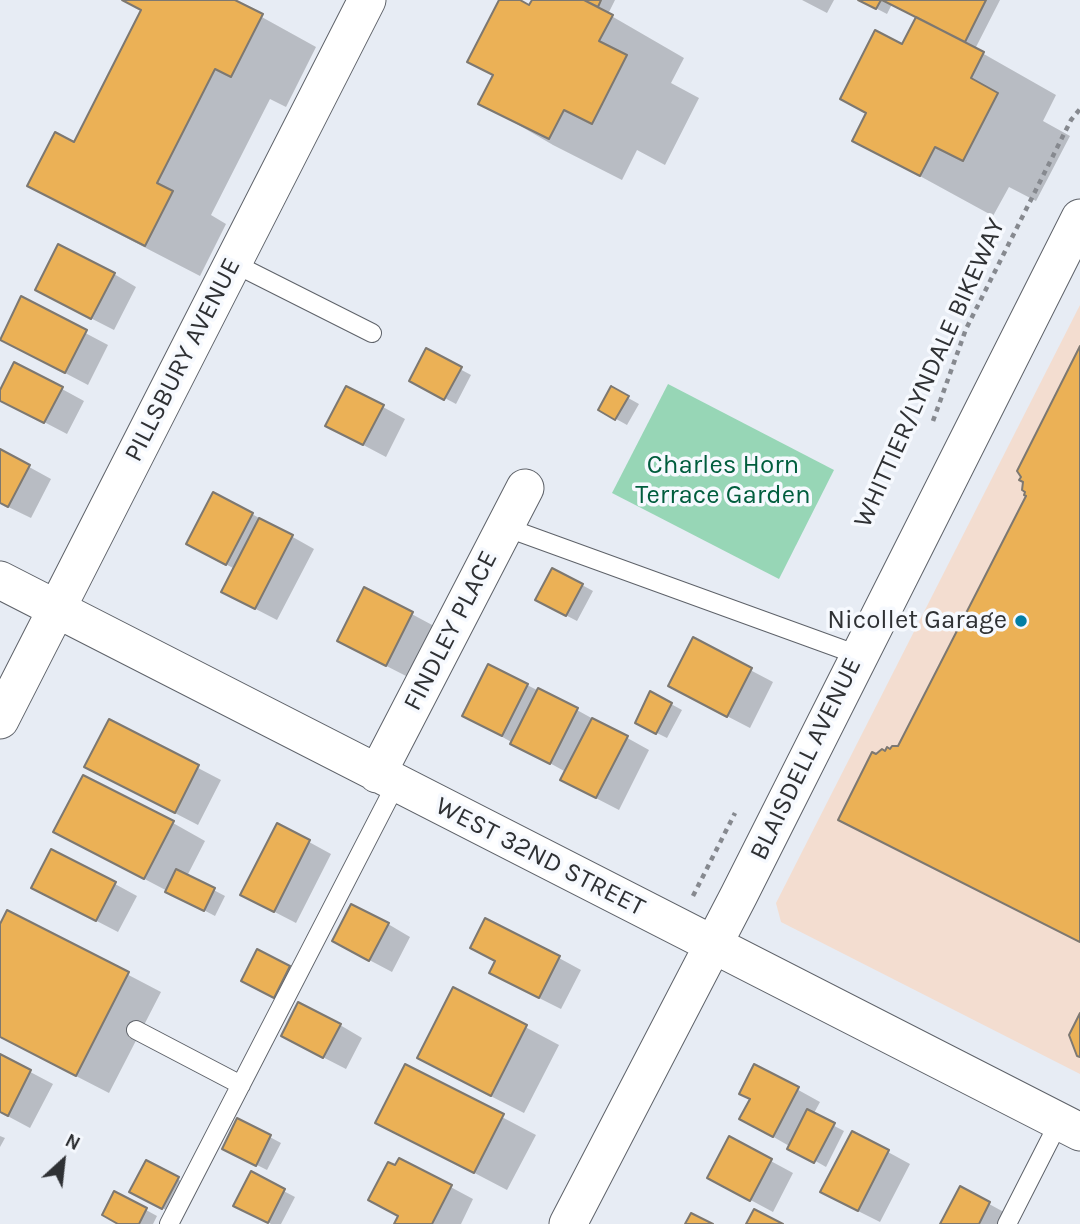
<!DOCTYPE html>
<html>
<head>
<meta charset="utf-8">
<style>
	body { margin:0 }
	#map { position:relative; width:1080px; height:1224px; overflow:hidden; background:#e7ecf4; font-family:Karla,sans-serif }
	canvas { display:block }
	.north { position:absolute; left:28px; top:1126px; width:70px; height:70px; -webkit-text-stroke:5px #f6f9fe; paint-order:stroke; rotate:27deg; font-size:19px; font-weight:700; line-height:28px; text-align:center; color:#2f3134 }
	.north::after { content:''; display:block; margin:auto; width:24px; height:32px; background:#2f3134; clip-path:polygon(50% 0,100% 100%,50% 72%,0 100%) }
</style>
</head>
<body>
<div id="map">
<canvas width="1080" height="1224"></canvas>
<div class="north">N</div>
</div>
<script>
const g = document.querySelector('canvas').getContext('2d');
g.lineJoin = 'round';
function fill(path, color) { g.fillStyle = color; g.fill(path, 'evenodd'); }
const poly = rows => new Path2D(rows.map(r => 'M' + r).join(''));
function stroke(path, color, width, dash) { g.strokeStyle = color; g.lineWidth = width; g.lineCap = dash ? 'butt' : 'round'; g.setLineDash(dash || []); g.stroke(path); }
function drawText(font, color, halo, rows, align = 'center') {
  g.font = font + ' Karla,sans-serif'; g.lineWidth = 7; g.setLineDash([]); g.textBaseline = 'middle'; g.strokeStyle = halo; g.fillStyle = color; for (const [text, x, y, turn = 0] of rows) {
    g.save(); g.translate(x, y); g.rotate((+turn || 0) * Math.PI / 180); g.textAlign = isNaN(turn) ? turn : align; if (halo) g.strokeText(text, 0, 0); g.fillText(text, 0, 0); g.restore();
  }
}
fill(poly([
	[1080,305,1080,1074,781,922,776,903]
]), '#f3ddd0');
fill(poly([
	[668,384,834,470,779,579,612,493]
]), '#97d6b6');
fill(poly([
	[125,0,231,0,316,47,286,107,270,99,211,215,226,224,200,276,84,216,30,185,75,144,143,10],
	[501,0,517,0,530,7,534,0,615,0,608,14,684,58,671,83,699,98,665,165,637,150,622,180,553,145,481,103,495,76,469,61],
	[802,0,834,0,827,13],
	[860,0,1000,0,975,49,1056,95,1043,121,1070,136,1036,201,1009,187,993,216,854,140,918,17,892,4,887,14],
	[114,274,136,287,114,330,59,302],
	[21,299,108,345,88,385,23,351],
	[426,351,471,375,456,404,411,380],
	[62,389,84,401,67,434,0,399,0,393],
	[612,389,639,404,627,425,600,410],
	[383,407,405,419,386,457,350,438],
	[0,451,51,479,31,518,0,503],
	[252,514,314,549,277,620,246,604,235,569,210,556],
	[582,585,593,591,577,621,548,606],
	[365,589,434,626,408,677,361,653],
	[693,640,773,682,750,728,692,698],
	[489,666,577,710,649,750,619,810,584,792,566,772,486,728],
	[671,704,682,710,667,738,647,728],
	[110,722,221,780,198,825,109,779],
	[173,823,205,841,187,876,225,896,215,916,55,832],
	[278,825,331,854,296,923,265,907],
	[115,884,137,896,118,932,33,888],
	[8,912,161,992,109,1093,0,1037,0,928],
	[388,924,410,937,392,972,356,953],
	[258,952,300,974,285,1003,253,987],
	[559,958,581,970,561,1009,513,985],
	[454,989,559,1045,524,1113,451,1076],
	[340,1025,362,1038,346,1069,305,1048],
	[0,1056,53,1084,30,1128,0,1112],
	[405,1066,536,1135,507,1190,377,1122],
	[755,1066,820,1102,813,1115,844,1131,826,1167,763,1131,752,1099],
	[238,1120,281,1143,267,1170,235,1154],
	[853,1133,910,1164,880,1222,844,1204],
	[0,1136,5,1138,0,1147],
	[730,1139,793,1173,773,1212,732,1190],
	[400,1160,473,1199,461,1224,396,1224,400,1216,396,1168],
	[147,1162,188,1185,173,1214,132,1191],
	[251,1174,295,1197,281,1224,271,1224,246,1211],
	[960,1188,1011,1216,1007,1224,942,1224],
	[115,1193,157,1216,153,1224,121,1224]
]), '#0003');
const building = poly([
	[122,0,235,0,263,14,231,77,215,69,157,183,173,191,145,246,27,186,55,132,74,142,141,10,122,0],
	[499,0,520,0,529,5,532,0,584,0,613,15,599,41,627,55,592,124,564,110,549,139,478,104,493,75,467,62,499,0],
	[584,0,601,0,598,7,584,0],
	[858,0,881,0,876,9,858,0],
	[882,0,986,0,965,42,882,0],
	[916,17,984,52,971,78,998,93,963,161,935,147,920,176,852,141,866,113,840,99,875,30,902,44,916,17],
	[58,244,115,273,91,319,35,290,58,244],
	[21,296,87,330,65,373,0,340,21,296],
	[1080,346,1080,942,838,820,872,752,876,754,882,749,885,751,887,747,890,749,892,746,898,746,1026,496,1024,495,1025,492,1022,490,1023,482,1019,480,1021,477,1017,471,1080,346],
	[426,348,462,367,444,400,409,381,426,348],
	[14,362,63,387,44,423,0,401,0,390,14,362],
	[346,386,384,405,363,445,325,426,346,386],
	[611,386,629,396,615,420,598,410,611,386],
	[0,449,30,465,8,507,0,503,0,449],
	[213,492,253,513,226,565,186,544,213,492],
	[259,518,293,535,255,609,221,592,259,518],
	[552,568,583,584,566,616,535,600,552,568],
	[364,587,413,612,386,666,337,641,364,587],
	[693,637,752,668,727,717,668,686,693,637],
	[488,664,528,684,502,736,462,716,488,664],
	[538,688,578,708,550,764,510,744,538,688],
	[650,691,672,703,656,734,635,723,650,691],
	[592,718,628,736,596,798,560,780,592,718],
	[109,719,199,765,175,813,84,767,109,719],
	[83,775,174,821,144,879,53,832,83,775],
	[277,823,310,840,274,912,240,895,277,823],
	[51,849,116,882,96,921,31,888,51,849],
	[176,869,215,888,204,911,165,892,176,869],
	[351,904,389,923,369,961,332,941,351,904],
	[7,910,129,972,76,1076,0,1037,0,924,7,910],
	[485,918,560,956,539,998,489,973,495,961,470,948,485,918],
	[257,949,290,966,274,998,241,981,257,949],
	[453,987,527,1025,491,1096,417,1058,453,987],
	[298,1002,341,1024,323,1058,281,1036,298,1002],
	[1080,1013,1080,1057,1077,1056,1069,1035,1080,1013],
	[0,1054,31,1070,8,1116,0,1112,0,1054],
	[405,1064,504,1114,474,1173,375,1123,405,1064],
	[754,1064,799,1087,773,1137,739,1119,750,1099,739,1094,754,1064],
	[807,1109,835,1123,814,1163,787,1149,807,1109],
	[237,1118,271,1135,256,1166,222,1149,237,1118],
	[852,1131,889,1150,858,1211,820,1192,852,1131],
	[729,1136,772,1159,750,1201,707,1178,729,1136],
	[399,1158,452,1185,432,1224,394,1224,398,1216,368,1200,388,1162,395,1165,399,1158],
	[146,1160,179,1177,162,1209,129,1192,146,1160],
	[251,1171,285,1189,268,1223,233,1206,251,1171],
	[960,1186,990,1202,979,1224,940,1224,960,1186],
	[114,1191,147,1208,139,1224,118,1224,102,1215,114,1191],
	[754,1209,783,1224,746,1224,754,1209],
	[691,1213,713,1224,685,1224,691,1213]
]);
fill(building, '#ebb156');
stroke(building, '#7d7871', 2);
const lane = poly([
	[233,263,372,333],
	[505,527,858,655],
	[136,1030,241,1085],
	[169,1224,396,784],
	[1007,1224,1059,1122]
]);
const street = poly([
	[0,580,1080,1132],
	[0,720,367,0],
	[377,774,525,488],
	[568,1224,739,895,1080,218]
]);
stroke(lane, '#5e6269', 20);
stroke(street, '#5e6269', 39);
stroke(poly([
	[933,421,966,329,1071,120,1080,109],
	[693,896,735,813]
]), '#86898f', 4.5, [5, 5]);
stroke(lane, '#fff', 18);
stroke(street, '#fff', 37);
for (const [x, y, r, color] of [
	[1021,621,7,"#027ea4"]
]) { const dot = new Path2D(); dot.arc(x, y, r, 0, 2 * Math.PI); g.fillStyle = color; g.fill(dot); stroke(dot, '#f6f9fe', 2.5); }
drawText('26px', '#2f3134', '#f6f9fe', [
	["PILLSBURY AVENUE",183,360,-63],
	["WHITTIER/LYNDALE BIKEWAY",930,373,-66],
	["FINDLEY PLACE",451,631,-63],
	["BLAISDELL AVENUE",806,759,-64],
	["WEST 32ND STREET",540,857,27]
]);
drawText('26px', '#005d3d', '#f6f9fe', [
	["Charles Horn",723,466],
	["Terrace Garden",723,496]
]);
drawText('26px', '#2f3134', '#f6f9fe', [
	["Nicollet Garage",1007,621]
], 'right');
</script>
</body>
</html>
